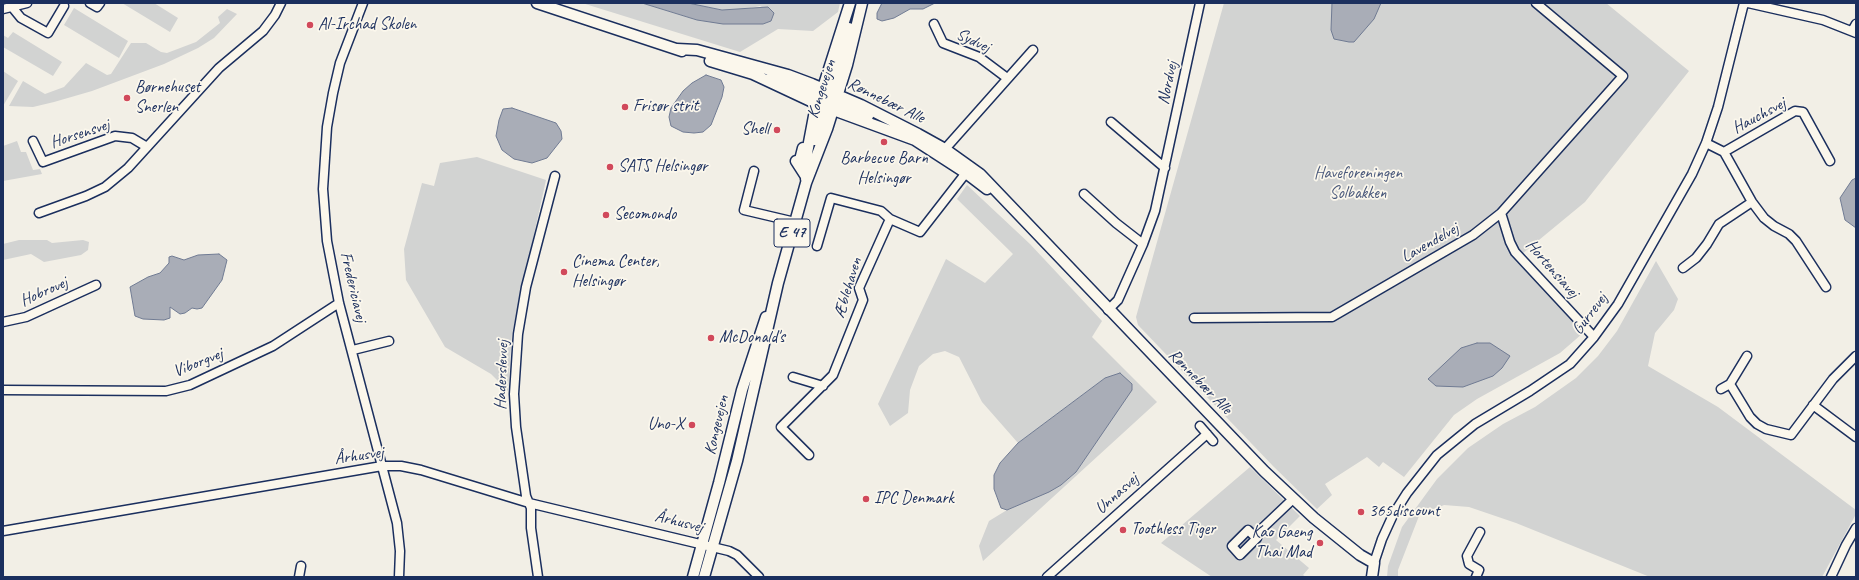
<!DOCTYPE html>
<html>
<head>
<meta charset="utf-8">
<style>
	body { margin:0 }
	#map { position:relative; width:1859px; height:580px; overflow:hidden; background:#f2efe6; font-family:Caveat,sans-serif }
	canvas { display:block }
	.frame { position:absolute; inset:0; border:4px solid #1b2f5e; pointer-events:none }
</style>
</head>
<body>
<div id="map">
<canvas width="1859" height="580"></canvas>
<div class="frame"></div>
</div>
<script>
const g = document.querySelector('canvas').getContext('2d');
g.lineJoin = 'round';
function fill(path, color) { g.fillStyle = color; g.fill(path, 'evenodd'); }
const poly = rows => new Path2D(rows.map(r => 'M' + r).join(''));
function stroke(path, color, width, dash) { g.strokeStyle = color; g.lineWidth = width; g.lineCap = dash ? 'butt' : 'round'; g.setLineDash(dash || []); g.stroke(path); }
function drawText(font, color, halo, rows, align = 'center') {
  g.font = font + ' Caveat,sans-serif'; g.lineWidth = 3.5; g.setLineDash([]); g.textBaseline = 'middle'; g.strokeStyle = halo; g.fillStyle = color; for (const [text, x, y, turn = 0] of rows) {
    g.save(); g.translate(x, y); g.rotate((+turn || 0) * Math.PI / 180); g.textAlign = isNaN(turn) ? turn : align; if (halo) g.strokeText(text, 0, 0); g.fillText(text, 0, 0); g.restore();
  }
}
fill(poly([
	[122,3,154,3,178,18,170,32],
	[582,3,642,3,697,20,763,24,771,21,773,13,760,6,742,10,722,10,688,3,840,3,838,12,813,31,778,29,740,52],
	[1224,3,1606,3,1689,71,1585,202,1522,254,1590,327,1560,353,1477,399,1454,415,1404,477,1383,462,1379,467,1367,457,1325,484,1332,495,1317,509,1273,466,1138,325,1136,317],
	[74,8,128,41,119,58,64,25],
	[227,9,237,14,214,38,198,48,164,64,92,91,54,102,33,107,9,106,23,81,45,94,64,87,86,63,107,75,111,74,131,43,146,43,161,52,167,53,196,42,220,23,218,17],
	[13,32,62,62,53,76,3,47,3,35,8,38],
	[3,71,18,81,3,106],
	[17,141,21,152,26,152,33,170,40,169,42,174,3,181,3,146],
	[477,157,546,180,512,334,508,391,491,374,445,347,406,280,404,249,422,183,434,186,440,163],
	[967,185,1030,244,1102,321,1092,337,1157,402,983,561,979,546,989,521,1007,510,1061,485,1076,472,1098,438,1105,378,1018,443,982,402,959,357,945,351,933,354,919,366,910,390,908,413,890,426,878,404,946,259,985,283,1013,254,957,199],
	[19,240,47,240,52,243,83,240,89,242,88,250,81,255,44,262,31,254,3,260,3,244],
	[1656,261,1678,299,1674,310,1655,333,1648,366,1718,407,1856,510,1856,514,1822,577,1650,577,1516,523,1469,507,1444,505,1419,516,1398,570,1398,577,1387,577,1388,566,1402,527,1437,479,1468,448,1503,424,1535,407,1576,378,1598,356,1617,331],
	[1250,467,1300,516,1276,540,1309,568,1303,575,1306,577,1212,577,1161,543]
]), '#d2d3d2');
const water = poly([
	[642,3,688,3,722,10,768,7,774,13,771,21,763,24,723,24,697,20,642,3],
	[882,3,935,3,923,9,910,9,894,18,882,21,877,19,877,13,882,3],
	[1332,3,1381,3,1374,19,1354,42,1349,42,1334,39,1331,30,1332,3],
	[706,75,721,80,724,87,722,97,711,125,703,132,694,133,683,132,671,126,669,117,671,108,683,91,692,83,706,75],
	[512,108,556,123,561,131,562,139,547,158,532,163,514,159,502,150,496,136,499,120,503,109,512,108],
	[1856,178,1856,228,1845,220,1840,198,1852,180,1856,178],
	[219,254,227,260,222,280,202,308,197,309,192,308,185,313,180,314,170,307,170,318,164,320,143,319,135,316,130,287,148,277,160,273,169,263,169,257,172,256,184,260,198,255,219,254],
	[1477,343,1490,343,1510,356,1502,368,1493,376,1463,387,1436,386,1428,379,1461,348,1477,343],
	[1120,373,1132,384,1132,390,1076,472,1061,485,1049,492,1007,510,1001,508,994,489,994,475,1000,463,1018,443,1105,378,1120,373]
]);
fill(water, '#a9adb7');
stroke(water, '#707b93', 1);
const minor = poly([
	[90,3,97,7,100,3],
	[363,3,340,63,333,93,327,127,323,189,327,241,339,303,397,523,400,551,399,577],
	[1748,3,1823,20,1856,33],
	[12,7,21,18,48,33,64,6],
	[3,9,27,3],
	[934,24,943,43,979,57,1007,78],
	[1852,31,1856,24],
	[1111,122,1165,168],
	[33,141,43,162,115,136,132,138,147,147],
	[1706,143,1724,152,1752,202,1764,218,1774,226,1789,234,1796,241,1826,287],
	[945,149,1033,50],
	[1724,152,1795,111,1803,112,1830,161],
	[754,171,744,210,795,222],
	[1084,194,1116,223,1143,244],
	[39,213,86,196,105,187,128,168,219,68,263,31,275,15,281,3],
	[1501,213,1510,242,1515,252,1594,337],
	[817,246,831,198,881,211,890,219,920,232,969,169],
	[1683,268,1696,258,1707,244,1719,224,1752,202],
	[1108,310,1118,300,1143,244,1155,211,1200,3],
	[1194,318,1332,317,1473,235,1501,213,1623,76,1536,3],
	[3,322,26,317,96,285],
	[353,350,389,341],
	[793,377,823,386],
	[1730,384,1750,417,1757,424,1766,429,1791,435,1833,379,1856,356],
	[1721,389,1730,384,1747,356],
	[3,390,166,391,190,385,273,346,339,303],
	[1813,405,1856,437],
	[1200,426,1213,441],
	[809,455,781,427,833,375,863,300,859,288,890,219],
	[3,531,382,466,401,466,421,470,529,503,729,551,737,555,759,577],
	[1254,536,1248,530,1232,546,1240,555,1257,538,1254,536,1293,499],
	[1374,563,1382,539,1393,515,1407,493,1437,455,1475,424,1530,391,1570,364,1594,337,1618,304,1692,174,1706,143,1718,107,1744,3],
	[299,577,301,566],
	[538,577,531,528,531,508,526,496,516,427,514,394,518,334,526,287,555,176],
	[1047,577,1207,434],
	[1476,577,1479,570,1469,564,1467,556,1480,532],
	[1831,577,1846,545,1856,528]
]);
const major = poly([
	[537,3,682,51],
	[677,49,697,50,788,75,812,84,861,105,918,134,945,149,980,174,1264,471,1314,518,1360,555,1374,563,1372,577],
	[710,61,753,74,817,104,915,140,966,173,987,189],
	[770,78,824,98],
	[830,97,849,28],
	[829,102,868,116],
	[815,140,826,101],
	[803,148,800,160,796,161,805,175],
	[806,179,807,153,814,116,850,3],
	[693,577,719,483,742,390,766,317],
	[704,577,737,461,778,283,806,183,827,129,847,65,862,3]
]);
stroke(minor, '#1b2f5e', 11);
stroke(major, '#1b2f5e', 13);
stroke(minor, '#fbf7ec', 8);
stroke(major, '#fbf7ec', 10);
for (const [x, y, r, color] of [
	[310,25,4,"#d1495b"],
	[127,98,4,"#d1495b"],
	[625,107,4,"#d1495b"],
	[777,130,4,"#d1495b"],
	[884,142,4,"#d1495b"],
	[610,167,4,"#d1495b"],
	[606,215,4,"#d1495b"],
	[564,272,4,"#d1495b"],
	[711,338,4,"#d1495b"],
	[692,425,4,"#d1495b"],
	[866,499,4,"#d1495b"],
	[1361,512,4,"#d1495b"],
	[1123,530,4,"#d1495b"],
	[1320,543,4,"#d1495b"]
]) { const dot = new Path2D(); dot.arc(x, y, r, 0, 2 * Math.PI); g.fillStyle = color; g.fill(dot); stroke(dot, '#fbf7ec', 1.5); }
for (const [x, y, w] of [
	[792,233,36]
]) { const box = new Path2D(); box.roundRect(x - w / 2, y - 14, w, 28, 3); g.fillStyle = '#fbf7ec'; g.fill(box); stroke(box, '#1b2f5e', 1); }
drawText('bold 16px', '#1b2f5e', null, [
	["E 47",792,233]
]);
drawText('17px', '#1b2f5e', '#fbf7ec', [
	["Al-Irchad Skolen",318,25],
	["Børnehuset",135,88],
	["Snerlen",135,108],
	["Frisør strit",633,107],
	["Shell",769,130,"right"],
	["Barbecue Barn",884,159,"center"],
	["Helsingør",884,179,"center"],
	["SATS Helsingør",618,167],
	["Secomondo",614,215],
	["Cinema Center,",572,262],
	["Helsingør",572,282],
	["McDonald's",719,338],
	["Uno-X",684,425,"right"],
	["IPC Denmark",874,499],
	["365discount",1369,512],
	["Toothless Tiger",1131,530],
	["Kao Gaeng",1312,533,"right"],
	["Thai Mad",1312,553,"right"]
], 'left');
drawText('17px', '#1b2f5e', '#fbf7ec', [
	["Sydvej",973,41,25],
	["Nordvej",1168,83,-78],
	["Kongevejen",822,89,-72],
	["Rønnebær Alle",886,101,26],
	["Hauchsvej",1759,116,-28],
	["Horsensvej",80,134,-18],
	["Lavendelvej",1430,243,-30],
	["Hortensiavej",1552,269,49],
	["Fredericiavej",353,287,77],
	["Æblehaven",848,288,-73],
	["Hobrovej",44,292,-24],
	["Gurrevej",1590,314,-53],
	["Viborgvej",198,363,-22],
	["Haderslevvej",502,375,-88],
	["Rønnebær Alle",1200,382,46],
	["Kongevejen",717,425,-77],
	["Århusvej",359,456,-8],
	["Unnasvej",1117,494,-42],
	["Århusvej",679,522,14]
]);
drawText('17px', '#49587b', '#fbf7ec', [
	["Haveforeningen",1358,174],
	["Solbakken",1358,194]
]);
</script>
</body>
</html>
